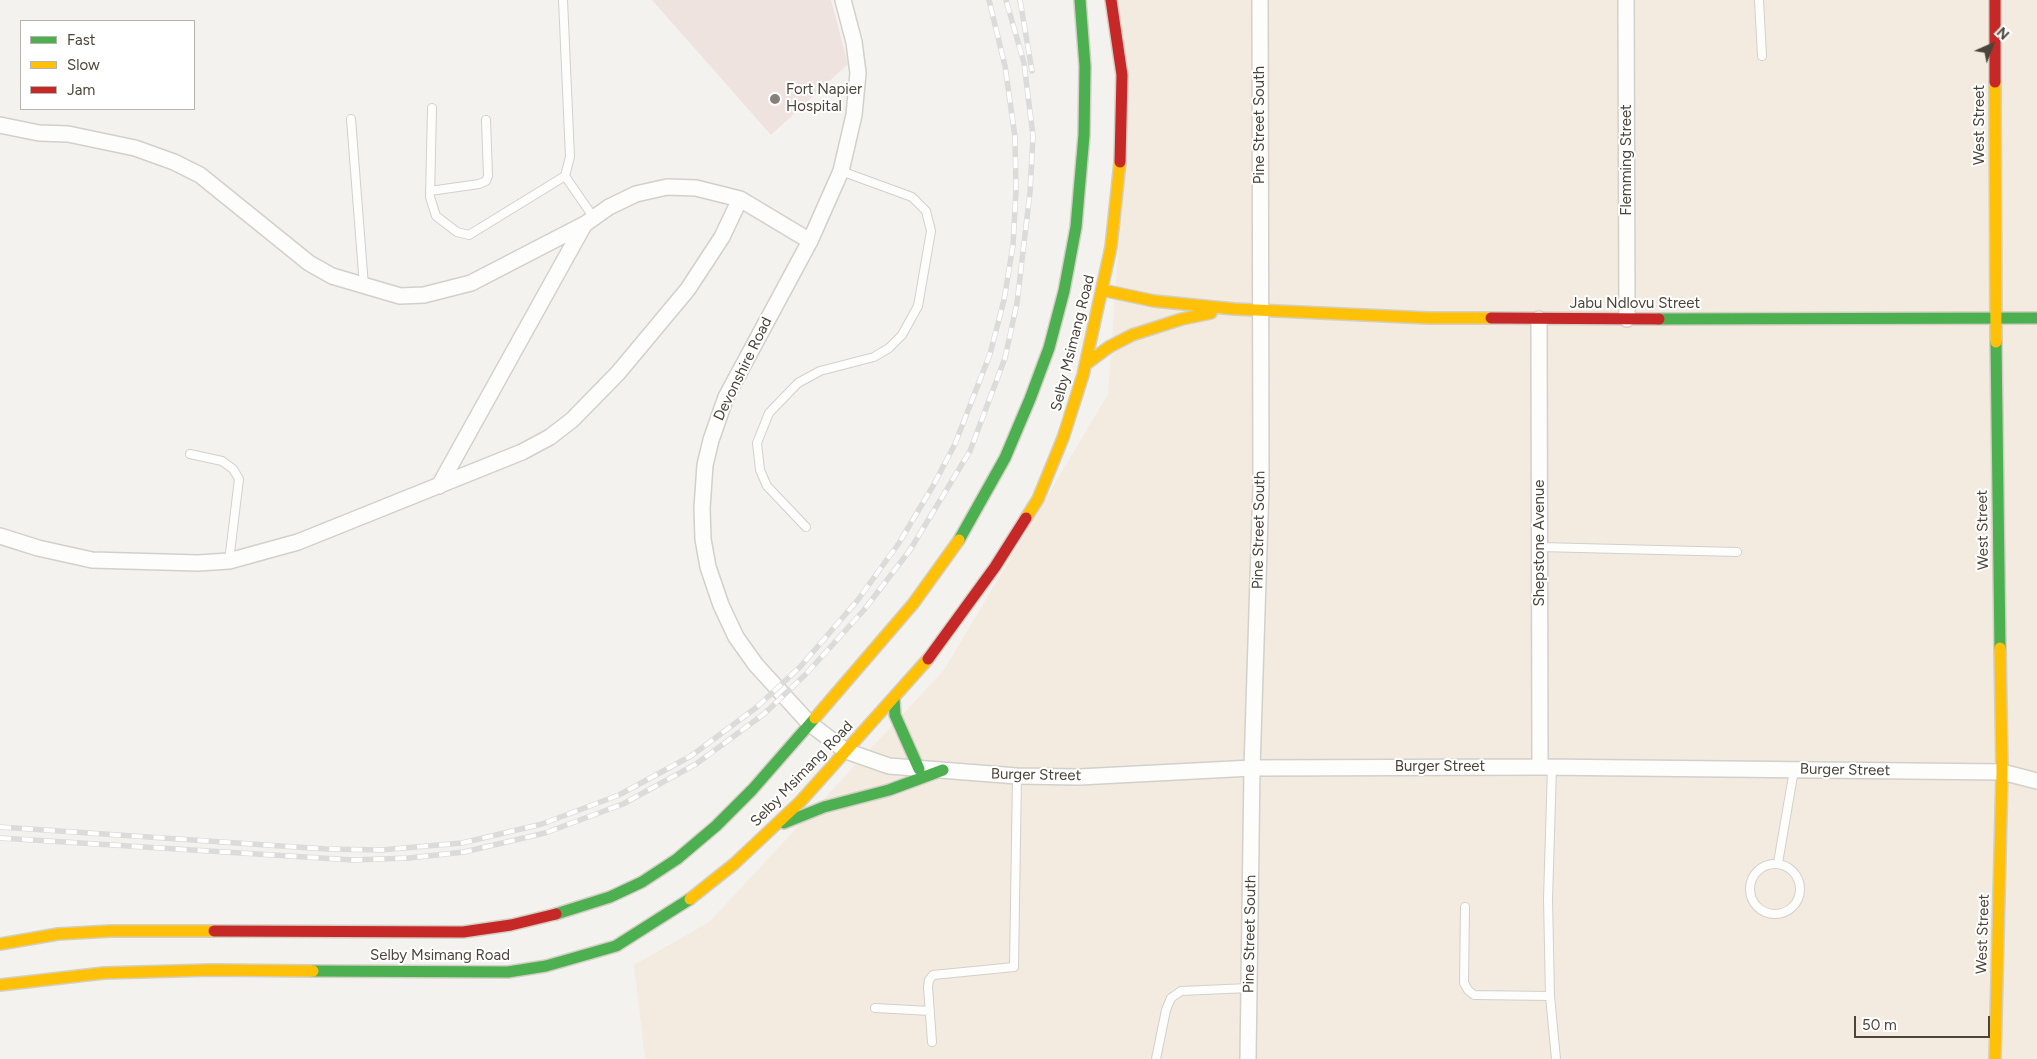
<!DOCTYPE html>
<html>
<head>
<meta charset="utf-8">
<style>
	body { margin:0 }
	#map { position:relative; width:2037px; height:1059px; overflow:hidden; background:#f4f2ee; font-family:Figtree,sans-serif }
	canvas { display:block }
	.legend { position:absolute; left:20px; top:20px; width:175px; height:90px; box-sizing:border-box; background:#fff; border:1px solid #b7b4b0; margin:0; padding:6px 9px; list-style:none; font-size:15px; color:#4b4439 }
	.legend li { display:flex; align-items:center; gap:10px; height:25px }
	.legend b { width:25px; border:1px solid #b7b4b0 }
	.north { position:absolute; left:1967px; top:20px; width:50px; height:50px; -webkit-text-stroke:4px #fff; paint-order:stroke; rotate:44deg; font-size:14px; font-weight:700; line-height:20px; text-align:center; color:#4b4439 }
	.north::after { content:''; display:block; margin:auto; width:18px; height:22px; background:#4b4439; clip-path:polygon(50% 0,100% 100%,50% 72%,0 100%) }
	.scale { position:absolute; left:1854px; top:1016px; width:136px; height:22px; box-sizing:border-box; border:2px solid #4b4439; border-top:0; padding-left:6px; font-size:15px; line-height:18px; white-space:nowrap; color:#4b4439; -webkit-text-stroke:4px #fff; paint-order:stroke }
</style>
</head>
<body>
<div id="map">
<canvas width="2037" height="1059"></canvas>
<ul class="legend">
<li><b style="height:6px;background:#4caf50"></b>Fast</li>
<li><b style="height:6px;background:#ffc107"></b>Slow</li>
<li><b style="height:6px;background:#c62828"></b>Jam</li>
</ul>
<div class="north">N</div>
<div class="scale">50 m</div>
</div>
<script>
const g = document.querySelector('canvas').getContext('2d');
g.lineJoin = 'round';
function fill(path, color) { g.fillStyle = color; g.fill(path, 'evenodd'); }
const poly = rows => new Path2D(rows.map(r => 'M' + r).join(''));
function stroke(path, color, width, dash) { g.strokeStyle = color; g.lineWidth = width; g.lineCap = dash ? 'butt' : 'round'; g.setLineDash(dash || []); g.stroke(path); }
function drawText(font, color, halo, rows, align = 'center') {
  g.font = font + ' Figtree,sans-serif'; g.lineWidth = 4; g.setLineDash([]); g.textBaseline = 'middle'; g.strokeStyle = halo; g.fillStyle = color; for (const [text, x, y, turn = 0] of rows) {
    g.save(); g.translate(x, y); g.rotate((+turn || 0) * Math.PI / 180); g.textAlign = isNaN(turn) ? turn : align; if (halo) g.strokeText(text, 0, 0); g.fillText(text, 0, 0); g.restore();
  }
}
fill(poly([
	[1115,0,2037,0,2037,1059,645,1059,634,965,709,922,944,670,1108,394,1129,102]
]), '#f3ebdf');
fill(poly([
	[652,0,831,0,848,64,771,135]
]), '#eee3df');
const lane = poly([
	[1759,0,1762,56],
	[432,108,430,197,436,216,457,232,469,235,565,176,570,157,563,0],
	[351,119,364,286],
	[565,176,594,218],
	[430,191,479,184,486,181,488,176,486,120],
	[190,454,222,461,233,469,239,479,229,561],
	[806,527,767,486,760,470,757,443,769,413,798,383,820,371,874,357,889,348,902,335,918,306,931,231,926,211,912,197,841,171],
	[1540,547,1737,552],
	[1552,767,1548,899,1550,996,1556,1059],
	[1778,863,1794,770],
	'1750 889a25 25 0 1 1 50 0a25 25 0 1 1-50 0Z',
	[1465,907,1464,983,1468,990,1474,995,1550,996],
	[875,1008,930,1011],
	[932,1042,928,987,929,980,933,975,1014,967,1017,776],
	[1156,1059,1166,1010,1171,998,1181,991,1249,988]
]);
const street = poly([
	[843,0,854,42,858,73,854,115,841,171,810,241,726,397,711,440,705,465,702,508,703,539,708,567,721,605,736,637,756,665,809,723,846,751,889,766,1017,776,1079,777,1252,768,1540,767,2002,772,2037,781],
	[1626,0,1627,319],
	[0,125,39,133,68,134,135,148,174,162,200,175,309,263,332,276,400,296,424,295,471,283,585,224,609,207,636,194,667,187,696,188,740,199,810,241],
	[1539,319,1540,767],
	[439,486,584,225],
	[0,536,38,548,92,560,198,563,229,561,298,542,522,452,550,437,572,420,618,373,688,289,722,237,740,199],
	[1248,1059,1252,768,1261,486,1260,0]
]);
const fast = poly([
	[1659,319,2037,318],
	[1996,342,2000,648],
	[959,540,1005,458,1030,399,1049,348,1064,291,1076,227,1084,135,1085,66,1080,0],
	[894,698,895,715,919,769],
	[784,823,824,807,889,790,943,770],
	[556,914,610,897,642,882,677,859,716,826,752,790,815,718],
	[313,971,508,972,546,966,616,946,690,899]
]);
const slow = poly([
	[1995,82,1996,342],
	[1102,290,1154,301,1234,309,1429,318,1491,318],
	[1086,364,1109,347,1132,335,1182,319,1211,313],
	[1026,518,1038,499,1063,438,1083,375,1111,247,1120,162],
	[815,718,913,604,959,540],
	[690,899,734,864,801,801,928,659],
	[0,944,58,934,111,931,214,931],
	[0,985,104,973,211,970,313,971],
	[1995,1059,2002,772,2000,648]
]);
const jam = poly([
	[1111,0,1122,75,1120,162],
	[1995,0,1995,82],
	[1491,318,1659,319],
	[928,659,995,567,1026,518],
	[214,931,463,932,511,925,556,914]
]);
stroke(lane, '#d2d0cb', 10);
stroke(street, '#d2d0cb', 18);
stroke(fast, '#d3cfc5', 14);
stroke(slow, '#d3cfc5', 14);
stroke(jam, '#d3cfc5', 14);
stroke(lane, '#fdfdfc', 8);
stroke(street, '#fdfdfc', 15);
stroke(fast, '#4caf50', 11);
stroke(slow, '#ffc107', 11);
stroke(jam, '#c62828', 11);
const rail = poly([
	[1020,0,1032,71],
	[0,827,326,849,381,850,462,843,542,824,619,795,691,756,757,707,800,667,857,601,899,543,933,486,955,444,990,354,1004,300,1013,245,1016,191,1015,137,1005,66,989,0],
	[0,838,353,860,409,858,464,852,545,833,623,804,696,764,764,714,806,674,864,610,910,550,970,451,1005,358,1017,303,1030,192,1033,136,1024,63,1006,0]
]);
stroke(rail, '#dbdbda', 5.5);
stroke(rail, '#fff', 4, [11]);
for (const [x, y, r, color] of [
	[775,99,6,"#868178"]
]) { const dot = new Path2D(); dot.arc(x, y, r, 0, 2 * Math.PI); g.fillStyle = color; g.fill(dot); stroke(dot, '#fff', 2); }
drawText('15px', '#4b4439', '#fff', [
	["Fort Napier",786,90],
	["Hospital",786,107]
], 'left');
drawText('15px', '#4b4439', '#fff', [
	["Pine Street South",1260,125,-90],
	["West Street",1980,125,-90],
	["Flemming Street",1627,160,-90],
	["Jabu Ndlovu Street",1635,304],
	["Selby Msimang Road",1073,343,-76],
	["Devonshire Road",743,369,-64],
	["Pine Street South",1259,530,-89],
	["West Street",1983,530,-91],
	["Shepstone Avenue",1540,543,-90],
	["Burger Street",1440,767],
	["Burger Street",1845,770,1],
	["Selby Msimang Road",802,774,-46],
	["Burger Street",1036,775,1],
	["Pine Street South",1250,934,-89],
	["West Street",1983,934,-88],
	["Selby Msimang Road",440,956]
]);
</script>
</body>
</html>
